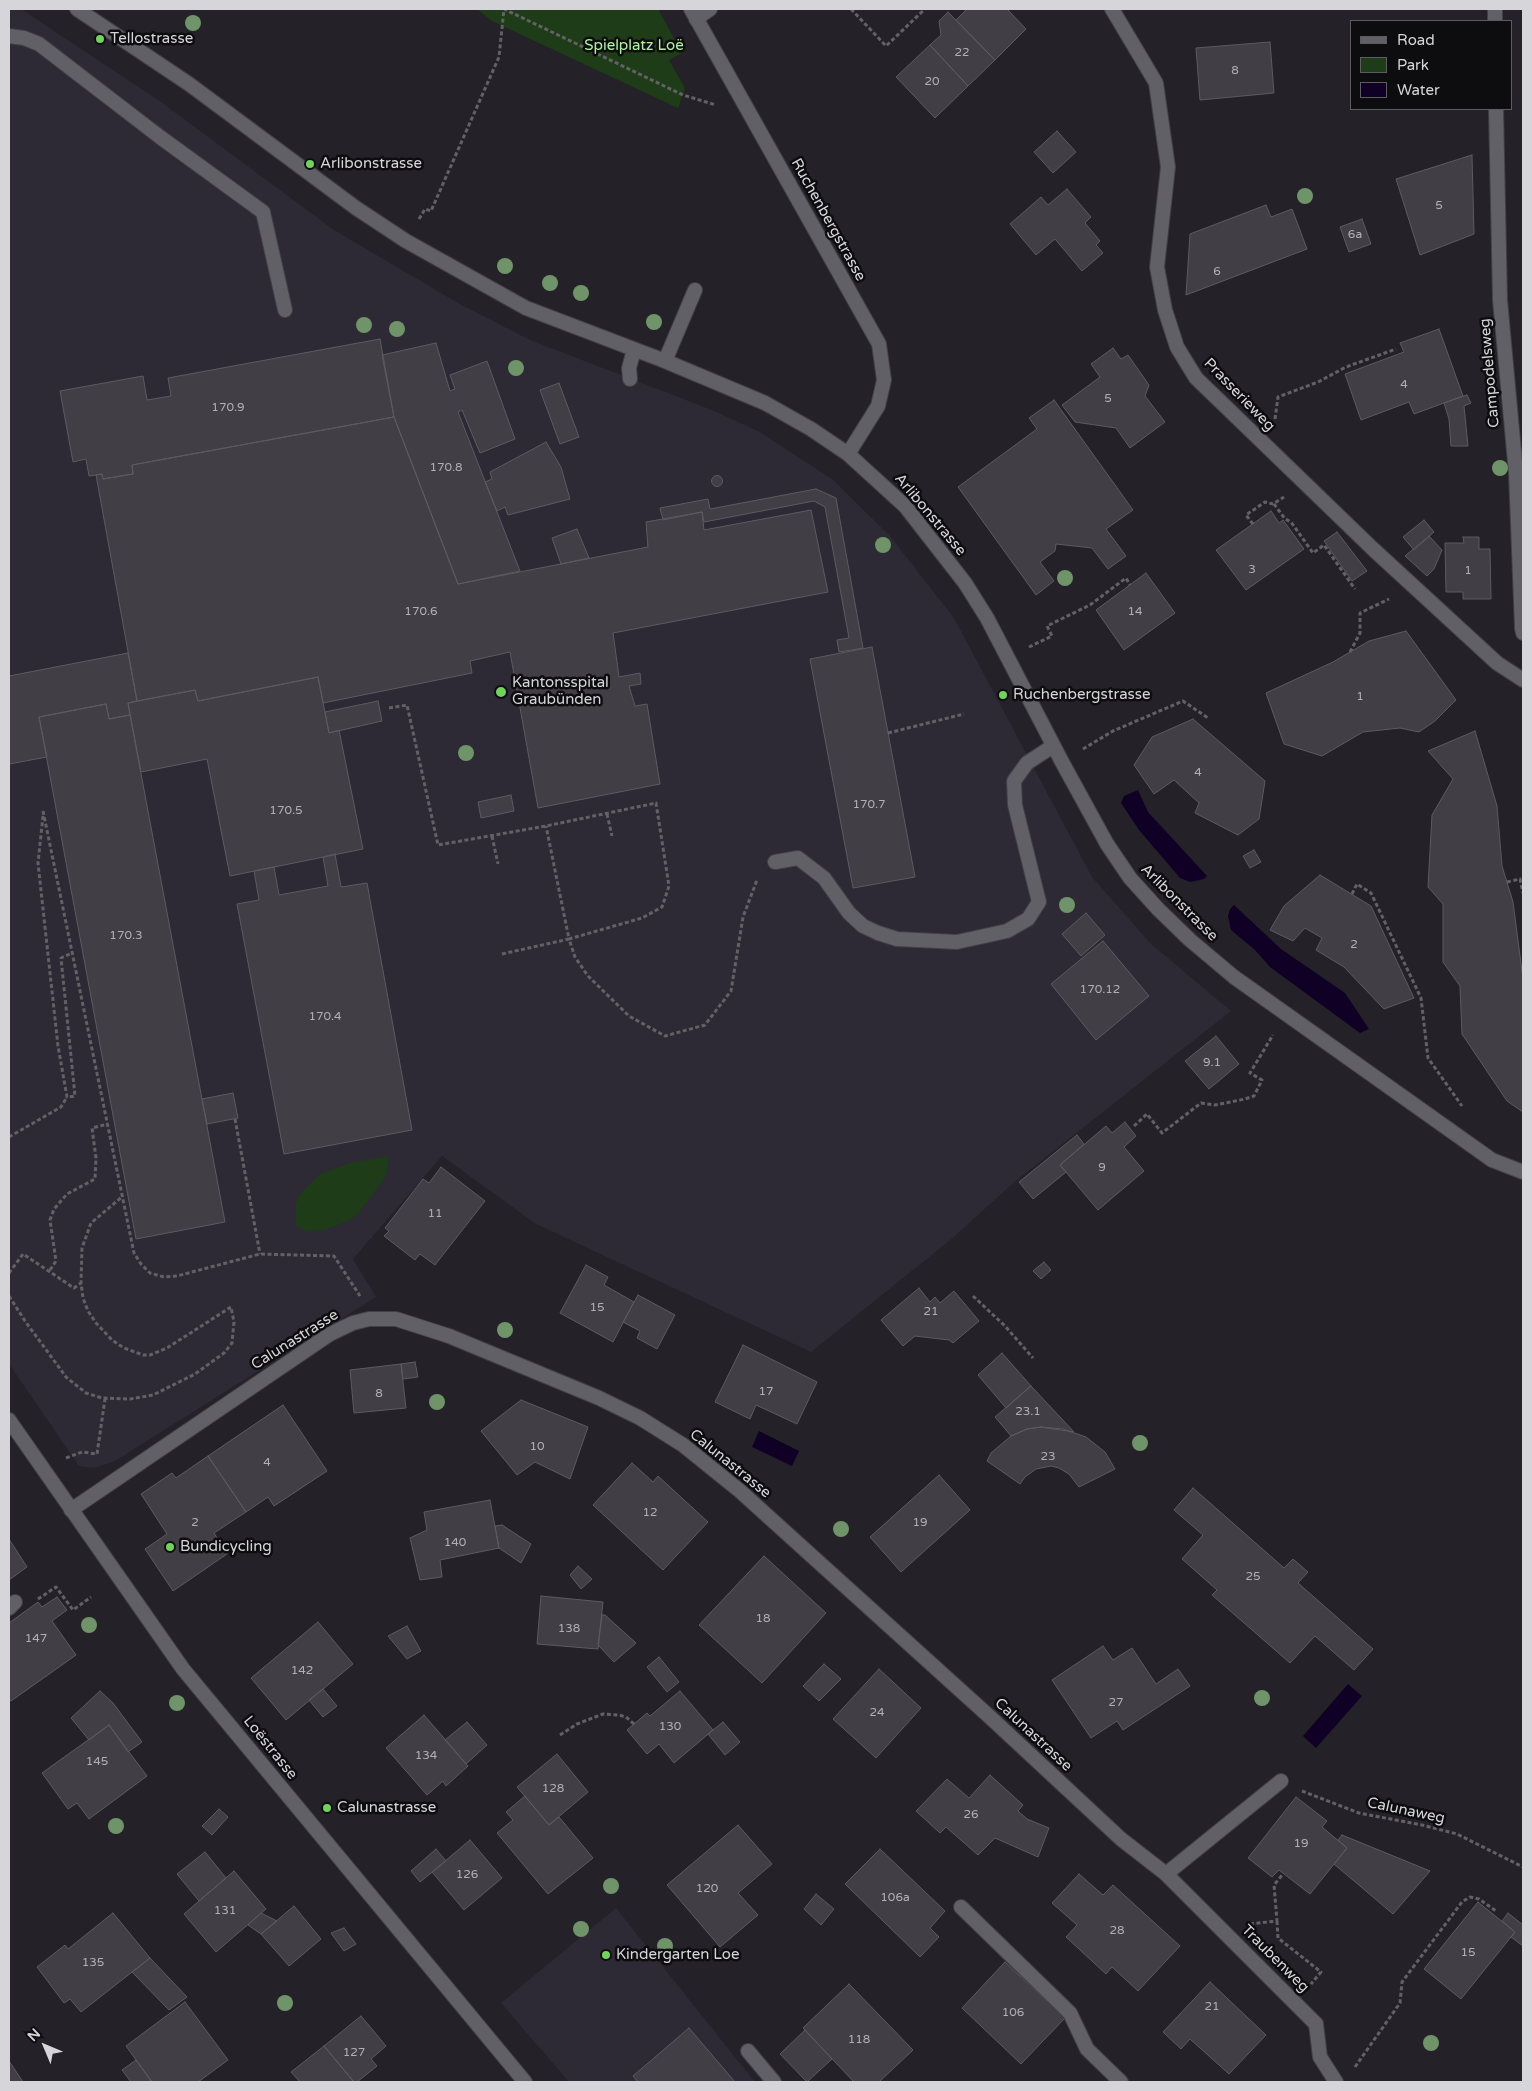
<!DOCTYPE html>
<html>
<head>
<meta charset="utf-8">
<style>
	body { margin:0 }
	#map { position:relative; width:1532px; height:2091px; overflow:hidden; background:#242228; font-family:"Varela Round",sans-serif }
	canvas { display:block }
	.frame { position:absolute; inset:0; border:10px solid #d6d5d9; pointer-events:none }
	.legend { position:absolute; left:1350px; top:20px; width:162px; height:90px; box-sizing:border-box; background:#0d0c0f; border:1px solid #5d5c60; margin:0; padding:6px 9px; list-style:none; font-size:15px; color:#d6d5d9 }
	.legend li { display:flex; align-items:center; gap:10px; height:25px }
	.legend b { width:25px; border:1px solid #5d5c60 }
	.north { position:absolute; left:20px; top:2021px; width:50px; height:50px; -webkit-text-stroke:4px #0d0c0f; paint-order:stroke; rotate:315deg; font-size:14px; font-weight:700; line-height:20px; text-align:center; color:#d6d5d9 }
	.north::after { content:''; display:block; margin:auto; width:18px; height:22px; background:#d6d5d9; clip-path:polygon(50% 0,100% 100%,50% 72%,0 100%) }
</style>
</head>
<body>
<div id="map">
<canvas width="1532" height="2091"></canvas>
<div class="frame"></div>
<ul class="legend">
<li><b style="height:6px;background:#626067"></b>Road</li>
<li><b style="height:14px;background:#1e3c17"></b>Park</li>
<li><b style="height:14px;background:#110025"></b>Water</li>
</ul>
<div class="north">N</div>
</div>
<script>
const g = document.querySelector('canvas').getContext('2d');
g.lineJoin = 'round';
function fill(path, color) { g.fillStyle = color; g.fill(path, 'evenodd'); }
const poly = rows => new Path2D(rows.map(r => 'M' + r).join(''));
function stroke(path, color, width, dash) { g.strokeStyle = color; g.lineWidth = width; g.lineCap = dash ? 'butt' : 'round'; g.setLineDash(dash || []); g.stroke(path); }
function drawText(font, color, halo, rows, align = 'center') {
  g.font = font + ' "Varela Round",sans-serif'; g.lineWidth = 5; g.setLineDash([]); g.textBaseline = 'middle'; g.strokeStyle = halo; g.fillStyle = color; for (const [text, x, y, turn = 0] of rows) {
    g.save(); g.translate(x, y); g.rotate((+turn || 0) * Math.PI / 180); g.textAlign = isNaN(turn) ? turn : align; if (halo) g.strokeText(text, 0, 0); g.fillText(text, 0, 0); g.restore();
  }
}
fill(poly([
	[9,9,21,9,161,102,334,230,458,303,530,340,712,410,758,431,832,479,890,536,954,618,1092,877,1151,944,1231,1011,1013,1183,954,1237,811,1352,536,1224,442,1156,353,1259,376,1297,115,1461,94,1468,79,1466,9,1364],
	[616,1908,755,2082,569,2082,501,2003]
]), '#2d2935');
fill(poly([
	[477,9,658,9,682,53,669,60,685,88,678,108,492,21],
	[389,1156,386,1176,358,1214,346,1222,324,1230,305,1231,296,1226,295,1205,300,1194,320,1174,350,1163]
]), '#1e3c17');
fill(poly([
	[1138,790,1148,812,1207,876,1204,879,1190,882,1180,878,1139,830,1121,803,1124,796],
	[1234,905,1281,949,1345,993,1369,1029,1360,1033,1270,967,1255,950,1231,930,1228,916,1230,909],
	[759,1431,799,1451,792,1466,752,1447],
	[1348,1684,1362,1696,1316,1748,1303,1736]
]), '#110025');
const building = poly([
	[967,9,1007,9,1026,29,995,60,956,20,967,9],
	[948,12,995,60,968,86,930,45,941,35,939,21,948,12],
	[1270,42,1274,93,1200,100,1196,48,1270,42],
	[930,45,968,86,935,118,896,77,930,45],
	[1057,131,1076,152,1053,173,1034,152,1057,131],
	[1472,155,1474,234,1420,255,1396,179,1472,155],
	[1067,189,1091,217,1085,223,1100,241,1096,245,1103,253,1082,271,1055,239,1036,255,1010,224,1041,197,1048,205,1067,189],
	[1266,205,1271,217,1292,209,1307,249,1186,295,1190,234,1266,205],
	[1362,219,1371,244,1349,252,1340,227,1362,219],
	[1439,329,1463,396,1414,414,1409,402,1361,420,1345,374,1404,352,1400,343,1439,329],
	[380,339,394,417,132,465,133,474,103,479,102,474,89,476,86,459,73,462,60,391,143,376,147,400,171,396,168,378,380,339],
	[436,343,450,391,455,389,450,375,487,361,515,439,480,453,462,410,458,412,520,571,458,584,394,417,382,355,436,343],
	[1113,348,1121,359,1128,355,1149,385,1145,396,1165,422,1130,448,1116,428,1075,422,1062,405,1100,377,1091,364,1113,348],
	[559,383,579,437,560,444,540,390,559,383],
	[1467,395,1471,403,1464,406,1468,446,1451,446,1449,419,1444,403,1467,395],
	[1054,400,1133,510,1106,529,1126,556,1108,569,1092,548,1056,544,1055,551,1040,562,1054,581,1036,595,958,487,1037,429,1029,418,1054,400],
	[394,417,458,584,648,547,646,522,702,512,704,530,811,510,828,592,613,633,619,677,640,673,641,684,629,686,635,706,647,704,660,784,538,808,510,652,470,661,472,673,323,703,318,677,198,701,195,690,137,701,96,475,102,474,103,479,133,474,132,465,394,417],
	[546,442,561,467,570,499,508,515,505,507,497,511,485,482,492,479,490,472,546,442],
	'711.5 481a5.5 5.5 0 1 1 11 0a5.5 5.5 0 1 1-11 0Z',
	[816,489,836,498,863,648,839,652,837,640,849,638,825,507,814,501,704,522,702,512,663,520,660,508,708,499,710,509,816,489],
	[1271,511,1279,523,1283,520,1304,549,1246,590,1216,550,1271,511],
	[1424,520,1434,532,1414,550,1403,537,1424,520],
	[577,529,589,558,561,564,552,538,577,529],
	[1337,532,1367,571,1352,581,1324,541,1337,532],
	[1429,536,1442,550,1434,569,1427,576,1405,556,1429,536],
	[1463,537,1479,537,1479,549,1490,549,1491,599,1463,599,1463,592,1446,592,1445,543,1464,543,1463,537],
	[1146,573,1175,613,1124,650,1096,610,1146,573],
	[1406,631,1456,700,1435,721,1419,732,1400,728,1363,732,1322,756,1284,744,1266,693,1333,662,1369,641,1406,631],
	[872,647,915,877,853,888,810,659,872,647],
	[128,653,137,701,128,703,130,715,109,719,106,704,39,717,47,757,9,764,9,676,128,653],
	[318,677,329,733,339,730,363,849,230,876,207,759,141,772,128,703,195,690,198,701,318,677],
	[378,701,382,721,329,733,325,712,378,701],
	[106,704,109,719,130,715,225,1222,136,1239,39,717,106,704],
	[1193,719,1265,781,1259,819,1238,835,1195,813,1199,803,1174,780,1154,794,1134,765,1152,737,1193,719],
	[1475,731,1497,806,1502,866,1513,902,1523,979,1523,1112,1507,1101,1462,1034,1460,986,1443,962,1443,904,1428,887,1432,815,1453,779,1428,751,1475,731],
	[511,795,514,811,481,818,478,802,511,795],
	[1254,850,1261,862,1250,868,1243,856,1254,850],
	[335,854,341,887,367,883,412,1130,284,1154,237,904,259,900,254,871,274,867,279,895,328,886,323,857,335,854],
	[1320,875,1371,906,1414,998,1384,1009,1344,967,1316,950,1322,938,1305,928,1293,941,1270,930,1284,906,1320,875],
	[1086,913,1105,935,1081,956,1062,934,1086,913],
	[1103,941,1149,996,1096,1040,1051,984,1103,941],
	[1216,1036,1239,1064,1209,1089,1185,1061,1216,1036],
	[233,1093,238,1118,207,1124,202,1099,233,1093],
	[1125,1122,1136,1136,1124,1147,1144,1171,1098,1210,1060,1165,1106,1126,1112,1133,1125,1122],
	[1077,1135,1084,1144,1060,1165,1066,1172,1033,1199,1019,1182,1077,1135],
	[441,1167,485,1201,435,1265,420,1254,415,1260,384,1236,389,1231,385,1228,423,1179,429,1183,441,1167],
	[1044,1262,1051,1270,1041,1279,1033,1271,1044,1262],
	[586,1265,608,1277,604,1285,634,1302,613,1342,560,1313,586,1265],
	[919,1288,930,1302,935,1297,940,1303,954,1291,979,1321,953,1343,949,1340,915,1336,903,1346,881,1320,919,1288],
	[638,1295,675,1315,657,1349,637,1338,640,1331,623,1322,638,1295],
	[743,1345,817,1382,797,1424,756,1405,750,1419,715,1402,743,1345],
	[1002,1353,1031,1386,1006,1408,978,1375,1002,1353],
	[415,1362,418,1377,403,1379,401,1364,415,1362],
	[401,1364,406,1408,354,1413,350,1370,401,1364],
	[1031,1386,1074,1432,1041,1427,1027,1429,1011,1436,995,1417,1031,1386],
	[521,1400,588,1427,570,1479,535,1462,517,1475,481,1431,521,1400],
	[283,1405,327,1471,274,1506,268,1497,246,1512,208,1456,283,1405],
	[1041,1427,1063,1429,1086,1437,1105,1452,1115,1469,1079,1487,1069,1474,1059,1468,1051,1466,1036,1469,1025,1477,1020,1484,987,1461,991,1453,1011,1436,1027,1429,1041,1427],
	[208,1456,246,1512,214,1533,227,1554,173,1591,145,1549,167,1534,141,1494,172,1473,176,1478,208,1456],
	[632,1463,653,1482,658,1476,708,1522,663,1570,593,1505,632,1463],
	[939,1475,970,1510,901,1572,870,1537,939,1475],
	[1193,1488,1284,1568,1293,1559,1308,1572,1298,1583,1373,1649,1354,1670,1315,1636,1290,1663,1212,1595,1217,1590,1182,1559,1203,1535,1174,1510,1193,1488],
	[490,1500,499,1548,440,1560,442,1577,420,1580,410,1538,427,1530,424,1512,490,1500],
	[502,1525,531,1544,521,1563,499,1548,495,1526,502,1525],
	[9,1539,27,1567,9,1580,9,1539],
	[764,1556,826,1613,762,1683,699,1625,764,1556],
	[578,1566,592,1579,581,1589,570,1575,578,1566],
	[541,1596,603,1602,598,1649,537,1644,541,1596],
	[57,1597,67,1610,52,1621,76,1655,11,1701,9,1698,9,1623,38,1602,42,1607,57,1597],
	[602,1615,605,1615,636,1643,614,1662,598,1645,602,1615],
	[318,1622,353,1664,286,1720,251,1678,318,1622],
	[407,1626,421,1651,407,1659,388,1636,407,1626],
	[1103,1646,1113,1660,1132,1648,1156,1684,1178,1669,1190,1686,1123,1730,1117,1721,1091,1738,1052,1680,1103,1646],
	[659,1657,679,1682,667,1692,647,1667,659,1657],
	[824,1664,841,1679,819,1701,803,1686,824,1664],
	[879,1669,921,1708,876,1758,833,1719,879,1669],
	[323,1689,337,1706,323,1717,309,1700,323,1689],
	[100,1691,113,1703,142,1742,128,1752,109,1725,89,1740,71,1718,100,1691],
	[680,1691,713,1730,674,1763,659,1744,647,1754,627,1730,647,1713,650,1716,680,1691],
	[424,1715,468,1766,446,1786,443,1781,427,1795,386,1748,424,1715],
	[467,1722,487,1745,466,1764,445,1740,467,1722],
	[723,1722,740,1742,725,1755,708,1734,723,1722],
	[109,1725,147,1776,89,1819,77,1803,68,1809,42,1773,109,1725],
	[557,1754,588,1792,549,1825,517,1787,557,1754],
	[990,1775,1023,1805,1018,1811,1027,1819,1049,1828,1038,1857,995,1838,978,1855,946,1827,940,1833,916,1811,947,1779,969,1798,990,1775],
	[525,1796,549,1825,559,1817,593,1858,548,1894,497,1833,513,1820,506,1812,525,1796],
	[1296,1797,1327,1821,1322,1827,1347,1848,1310,1894,1279,1870,1272,1877,1248,1858,1296,1797],
	[219,1809,228,1817,212,1835,202,1826,219,1809],
	[738,1825,772,1864,738,1893,758,1915,720,1947,667,1885,738,1825],
	[1342,1835,1430,1871,1393,1914,1334,1864,1347,1848,1338,1840,1342,1835],
	[470,1840,502,1878,464,1910,432,1872,470,1840],
	[436,1849,446,1861,420,1882,411,1871,436,1849],
	[880,1849,945,1911,930,1928,939,1937,920,1957,845,1884,880,1849],
	[205,1852,226,1878,199,1901,177,1874,205,1852],
	[234,1871,266,1909,216,1952,184,1914,234,1871],
	[1079,1874,1103,1895,1113,1885,1180,1946,1138,1991,1112,1967,1106,1974,1066,1937,1077,1925,1052,1903,1079,1874],
	[816,1894,834,1909,821,1925,804,1909,816,1894],
	[1478,1902,1515,1932,1461,1999,1424,1969,1478,1902],
	[294,1906,321,1939,289,1966,261,1934,294,1906],
	[113,1913,150,1958,81,2012,70,1999,64,2003,37,1967,65,1945,68,1949,113,1913],
	[261,1913,277,1921,261,1934,248,1925,261,1913],
	[1508,1913,1523,1925,1523,1946,1511,1937,1515,1932,1502,1921,1508,1913],
	[344,1928,356,1944,344,1951,331,1933,344,1928],
	[150,1958,187,1997,169,2010,132,1972,150,1958],
	[1005,1962,1065,2018,1021,2064,962,2008,1005,1962],
	[1210,1982,1266,2035,1229,2074,1190,2039,1181,2049,1163,2032,1210,1982],
	[849,1984,913,2050,879,2082,854,2082,803,2028,849,1984],
	[185,2002,228,2060,198,2082,152,2082,126,2046,185,2002],
	[361,2016,386,2046,371,2059,377,2066,357,2082,354,2082,324,2046,361,2016],
	[689,2028,735,2082,638,2082,633,2076,689,2028],
	[805,2030,832,2059,807,2082,780,2054,805,2030],
	[324,2046,354,2082,300,2082,291,2072,324,2046],
	[136,2060,152,2082,131,2082,122,2070,136,2060],
	[9,2061,23,2082,9,2082,9,2061]
]);
fill(building, '#413f45');
stroke(building, '#5d5b62', 1);
const service = poly([
	[696,19,710,9],
	[9,36,24,38,39,44,160,137,263,212,285,310],
	[665,361,695,290],
	[630,379,629,368,634,350],
	[775,862,798,858,824,878,849,913,863,926,878,933,897,939,957,942,1007,931,1028,919,1039,902,1015,805,1014,781,1027,763,1053,746],
	[961,1907,1070,2013,1087,2049,1121,2082],
	[1316,2024,1320,2057,1336,2082],
	[748,2051,774,2082]
]);
const minor = poly([
	[77,9,189,84,356,208,406,241,526,308,665,361,765,403,811,429,848,454,905,506,965,583,987,618,1062,762,1107,844,1130,878,1158,909,1190,940,1234,977,1492,1160,1523,1172],
	[691,9,879,344,884,380,878,406,848,454],
	[1112,9,1156,83,1168,167,1157,267,1165,310,1177,347,1196,378,1373,549,1497,663,1523,680],
	[1495,9,1495,21],
	[1496,109,1500,300,1516,473,1522,628,1523,633],
	[9,1420,183,1669,525,2082],
	[71,1510,330,1334,353,1323,369,1319,396,1319,449,1336,599,1398,640,1418,683,1445,740,1491,991,1718,1121,1839,1166,1874,1281,1781],
	[9,1608,15,1602],
	[1166,1874,1316,2024]
]);
stroke(service, '#414045', 16);
stroke(minor, '#414045', 16);
stroke(poly([
	[851,9,886,46,925,9],
	[419,219,425,209,431,211,499,57,504,9,683,95,716,105],
	[1275,419,1278,397,1318,382,1346,367,1396,349],
	[1274,504,1285,519,1291,522,1313,553,1324,545,1355,589],
	[1253,524,1246,515,1265,502,1273,504,1284,497],
	[1029,647,1052,636,1047,626,1090,605,1126,578,1130,585],
	[1350,652,1360,633,1360,613,1389,599],
	[389,708,407,705,438,845,546,826,656,803,669,886,662,907,642,918,569,939,546,826],
	[888,733,964,714],
	[1083,749,1113,731,1183,701,1208,718],
	[43,811,134,1253,141,1264,150,1273,164,1277,177,1276,260,1254,334,1256,360,1296],
	[607,814,612,836],
	[43,816,38,863,58,1046,67,1097,75,1096,61,958,72,953],
	[492,836,498,864],
	[1507,882,1520,879,1523,893],
	[1352,894,1357,884,1371,893,1421,998,1428,1058,1462,1106],
	[502,954,569,939,575,957,588,976,629,1016,665,1036,705,1025,731,991,743,917,757,880],
	[235,1119,260,1254],
	[1134,1126,1147,1114,1162,1133,1201,1103,1215,1105,1245,1099,1254,1096,1262,1080,1250,1073,1273,1035],
	[9,1137,61,1107,67,1097],
	[50,1270,56,1261,50,1220,54,1209,67,1194,95,1179,96,1158,92,1128,108,1124],
	[9,1273,23,1254,74,1288,81,1283],
	[9,1296,25,1321,66,1377,86,1393,102,1398,130,1399,153,1395,195,1374,224,1353,232,1343,234,1322,231,1307,167,1348,150,1355,143,1355,124,1348,112,1340,96,1323,88,1311,83,1298,81,1283,82,1248,91,1223,123,1196],
	[973,1296,1005,1326,1033,1358],
	[66,1458,82,1452,97,1454,105,1399],
	[38,1599,56,1587,73,1610,91,1597],
	[560,1735,577,1724,603,1714,619,1715,626,1717,634,1724],
	[1302,1791,1359,1813,1422,1825,1457,1834,1523,1867],
	[1277,1921,1278,1938,1321,1972,1311,1984],
	[1250,1924,1277,1921,1274,1885,1283,1874],
	[1355,2067,1400,2003,1402,1982,1462,1902,1470,1897,1479,1899,1496,1911]
]), '#636166', 3, [4, 2.5]);
stroke(service, '#626067', 14);
stroke(minor, '#626067', 14);
g.fillStyle = '#70946a';
for (const [x, y] of [
	[193,23],
	[1305,196],
	[505,266],
	[550,283],
	[581,293],
	[654,322],
	[364,325],
	[397,329],
	[516,368],
	[1500,468],
	[883,545],
	[1065,578],
	[466,753],
	[1067,905],
	[505,1330],
	[437,1402],
	[1140,1443],
	[841,1529],
	[89,1625],
	[1262,1698],
	[177,1703],
	[116,1826],
	[611,1886],
	[581,1929],
	[665,1946],
	[285,2003],
	[1431,2043]
]) { g.beginPath(); g.arc(x, y, 8, 0, 2 * Math.PI); g.fill(); }
for (const [x, y, r, color] of [
	[100,39,5,"#72d25d"],
	[310,164,5,"#72d25d"],
	[501,692,6,"#72d25d"],
	[1003,695,5,"#72d25d"],
	[170,1547,5,"#72d25d"],
	[327,1808,5,"#72d25d"],
	[606,1955,5,"#72d25d"]
]) { const dot = new Path2D(); dot.arc(x, y, r, 0, 2 * Math.PI); g.fillStyle = color; g.fill(dot); stroke(dot, '#0d0c0f', 2); }
drawText('12px', '#b1b0b4', null, [
	["22",962,53],
	["8",1235,71],
	["20",932,82],
	["5",1439,206],
	["6a",1355,235],
	["6",1217,272],
	["4",1404,385],
	["5",1108,399],
	["170.9",228,408],
	["170.8",446,468],
	["3",1252,570],
	["1",1468,571],
	["170.6",421,612],
	["14",1135,612],
	["1",1360,697],
	["4",1198,773],
	["170.7",869,805],
	["170.5",286,811],
	["170.3",126,936],
	["2",1354,945],
	["170.12",1100,990],
	["170.4",325,1017],
	["9.1",1212,1063],
	["9",1102,1168],
	["11",435,1214],
	["15",597,1308],
	["21",931,1312],
	["17",766,1392],
	["8",379,1394],
	["23.1",1028,1412],
	["10",537,1447],
	["23",1048,1457],
	["4",267,1463],
	["12",650,1513],
	["2",195,1523],
	["19",920,1523],
	["140",455,1543],
	["25",1253,1577],
	["18",763,1619],
	["138",569,1629],
	["147",36,1639],
	["142",302,1671],
	["27",1116,1703],
	["24",877,1713],
	["130",670,1727],
	["134",426,1756],
	["145",97,1762],
	["128",553,1789],
	["26",971,1815],
	["19",1301,1844],
	["126",467,1875],
	["120",707,1889],
	["106a",895,1898],
	["131",225,1911],
	["28",1117,1931],
	["15",1468,1953],
	["135",93,1963],
	["21",1212,2007],
	["106",1013,2013],
	["118",859,2040],
	["127",354,2053]
]);
drawText('15px', '#d6d5d9', '#0d0c0f', [
	["Tellostrasse",110,39],
	["Arlibonstrasse",320,164],
	["Kantonsspital",512,683],
	["Graubünden",512,700],
	["Ruchenbergstrasse",1013,695],
	["Bundicycling",180,1547],
	["Calunastrasse",337,1808],
	["Kindergarten Loe",616,1955]
], 'left');
drawText('15px', '#aef2a0', '#0d0c0f', [
	["Spielplatz Loë",634,46]
]);
drawText('15px', '#d6d5d9', '#0d0c0f', [
	["Ruchenbergstrasse",828,220,61],
	["Campodelsweg",1490,373,-95],
	["Prasserieweg",1239,395,46],
	["Arlibonstrasse",930,515,50],
	["Arlibonstrasse",1179,903,45],
	["Calunastrasse",295,1340,-32],
	["Calunastrasse",730,1464,39],
	["Calunastrasse",1033,1735,43],
	["Loëstrasse",270,1748,51],
	["Calunaweg",1406,1811,12],
	["Traubenweg",1275,1959,45]
]);
</script>
</body>
</html>
